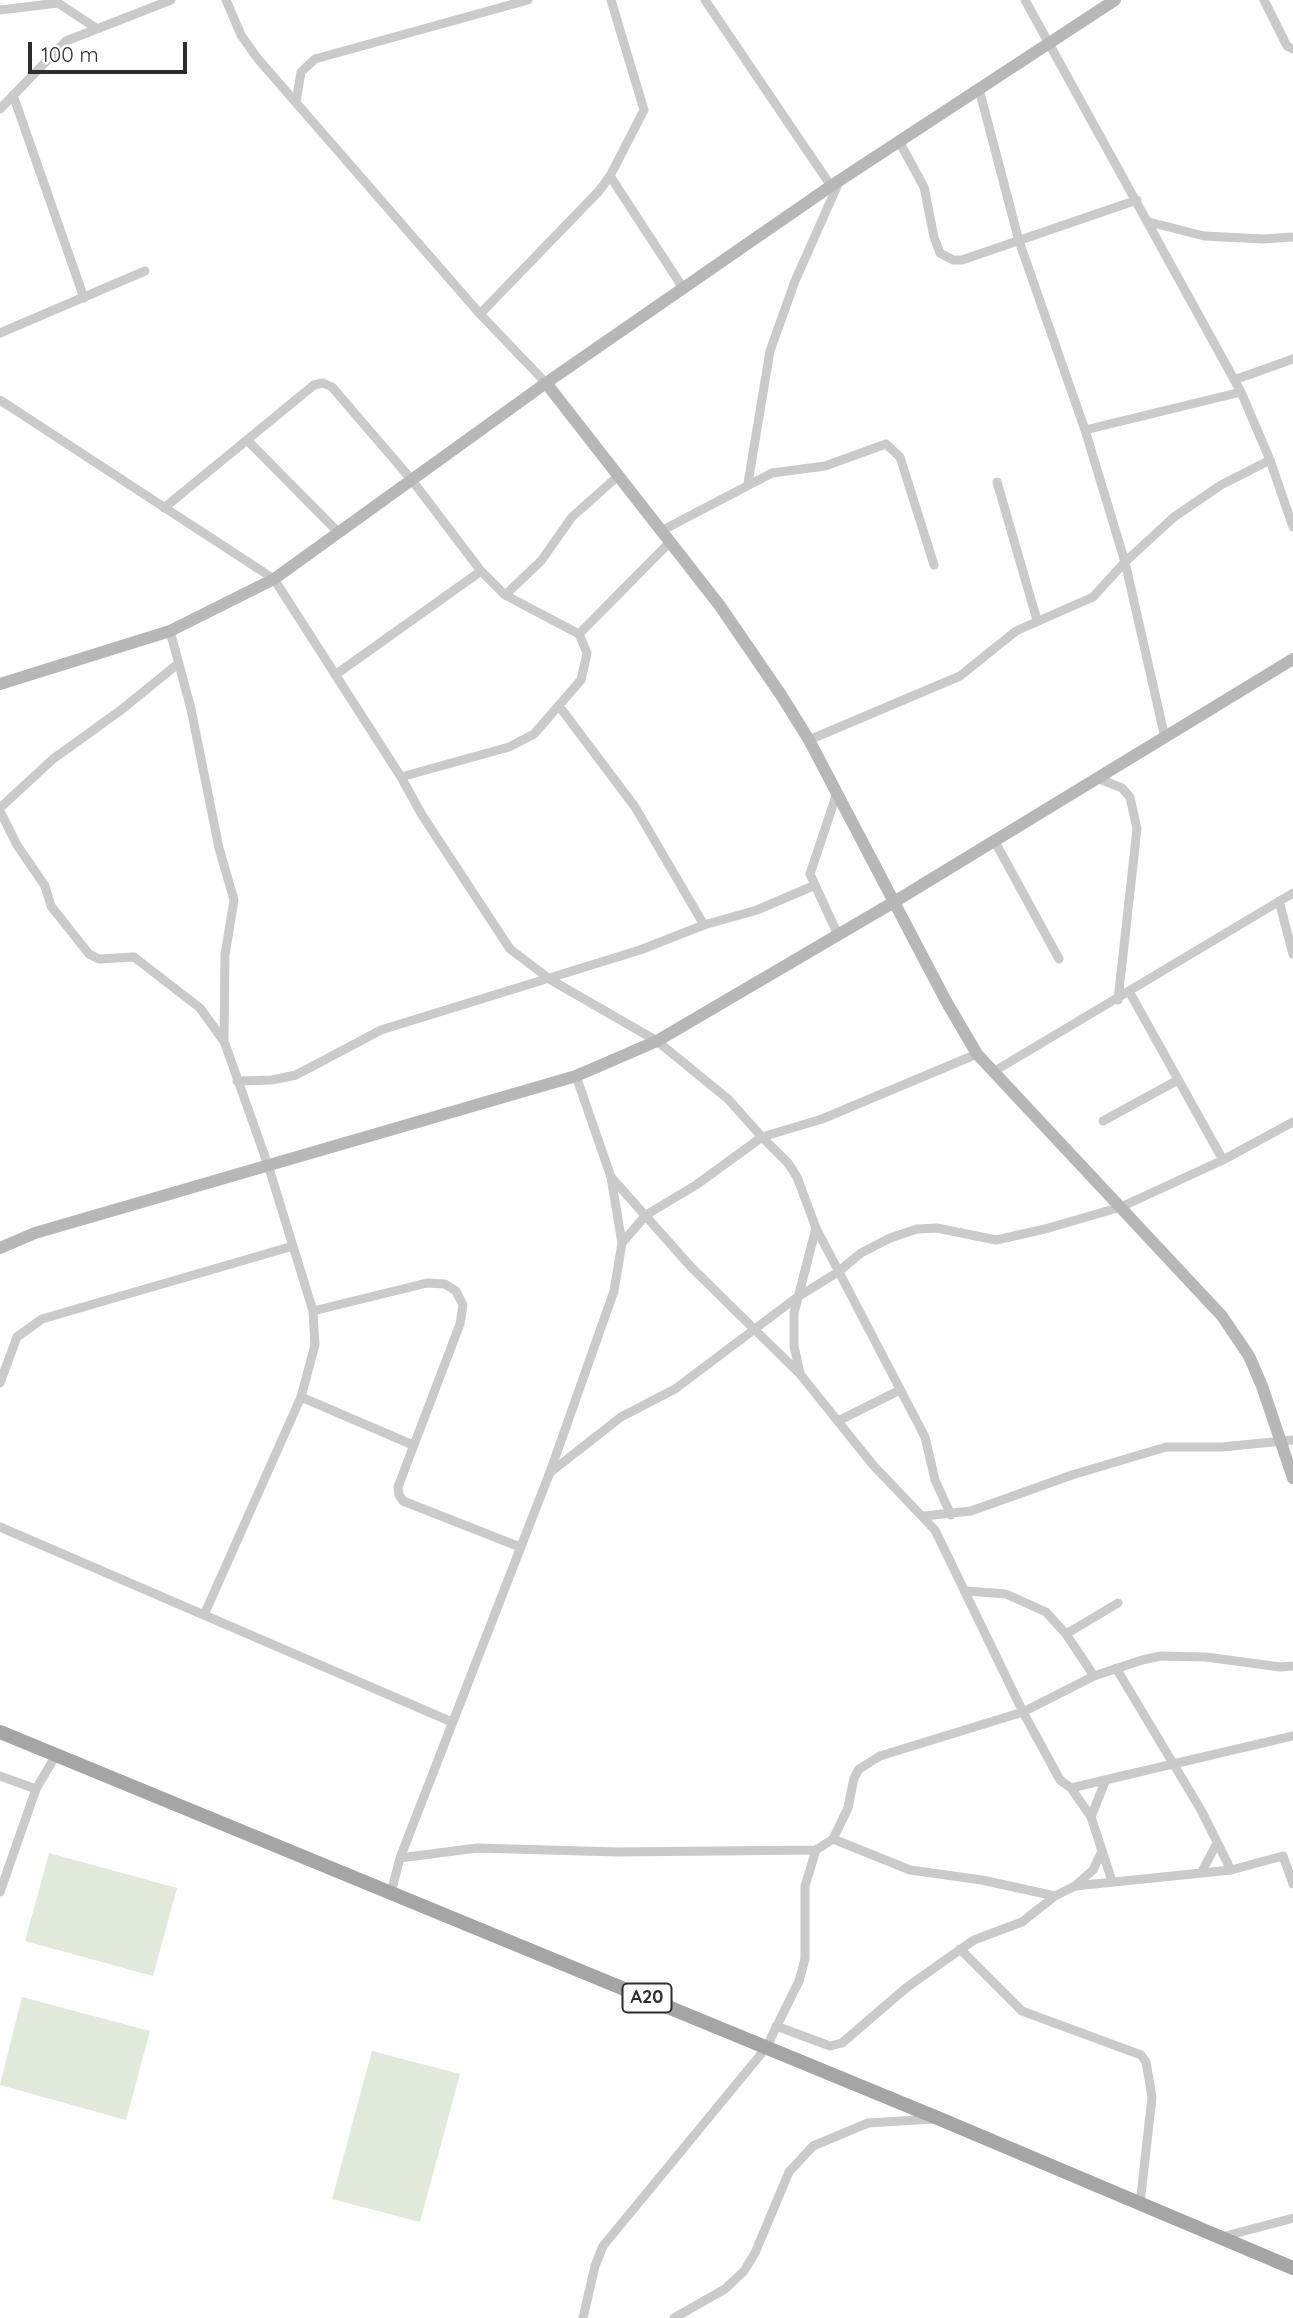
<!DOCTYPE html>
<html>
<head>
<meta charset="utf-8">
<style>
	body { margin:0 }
	#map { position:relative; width:1293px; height:2318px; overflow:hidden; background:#fff; font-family:Quicksand,sans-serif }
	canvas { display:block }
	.scale { position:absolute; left:28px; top:42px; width:159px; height:32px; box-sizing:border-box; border:4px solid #2d2d2d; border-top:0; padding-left:9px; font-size:21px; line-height:24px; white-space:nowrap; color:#2d2d2d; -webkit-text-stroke:5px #fff; paint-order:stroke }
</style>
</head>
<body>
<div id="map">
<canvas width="1293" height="2318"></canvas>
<div class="scale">100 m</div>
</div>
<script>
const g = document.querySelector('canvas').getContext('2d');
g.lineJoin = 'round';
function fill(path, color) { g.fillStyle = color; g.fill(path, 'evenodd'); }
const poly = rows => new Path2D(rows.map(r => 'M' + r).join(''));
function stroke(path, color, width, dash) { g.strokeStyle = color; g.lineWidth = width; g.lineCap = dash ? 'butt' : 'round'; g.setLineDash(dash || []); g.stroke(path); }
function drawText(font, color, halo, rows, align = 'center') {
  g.font = font + ' Quicksand,sans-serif'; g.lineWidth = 7; g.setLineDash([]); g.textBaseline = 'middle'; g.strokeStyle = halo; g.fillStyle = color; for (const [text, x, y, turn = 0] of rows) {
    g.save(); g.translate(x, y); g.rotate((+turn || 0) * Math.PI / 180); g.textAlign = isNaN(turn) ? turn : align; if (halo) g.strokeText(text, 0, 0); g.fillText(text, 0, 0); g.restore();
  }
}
fill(poly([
	[49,1853,177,1888,153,1976,25,1941],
	[22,1997,150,2031,126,2120,0,2085],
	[372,2051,460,2074,420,2222,332,2199]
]), '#e1eada');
stroke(poly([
	[226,0,241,35,258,59,480,314,546,383],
	[705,0,831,186],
	[1025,0,1241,392,1270,460,1293,527],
	[1264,0,1287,46,1293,49],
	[0,10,58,3,96,28],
	[979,89,1019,241,1085,430,1125,562,1165,738],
	[13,95,84,298],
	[296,102,301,72,315,59,528,0],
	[0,109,66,41,171,0],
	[900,143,924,187,934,237,940,253,953,260,962,260,1137,200],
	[610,176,683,288],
	[1149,222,1204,236,1263,239,1293,237],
	[480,314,599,191,610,176,644,110,611,0],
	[0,333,145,271],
	[1234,380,1293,359],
	[0,400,274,579,401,777,422,815,510,949,551,980,657,1041,728,1099,762,1137,822,1119,977,1054],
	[1085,430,1241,392],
	[247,440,339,533],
	[997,482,1037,620],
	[748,483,770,351,795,281,839,182],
	[164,508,314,385,323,383,332,387,411,479,481,571,505,595,541,561,572,517,618,476],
	[661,531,772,473,825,466,886,444,900,457,934,565],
	[505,595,579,634],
	[170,631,191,709,219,848,234,900,225,955,224,1041,268,1165,313,1311,315,1345,301,1397,204,1615],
	[335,675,481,571],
	[559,706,635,807,704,925],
	[809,740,960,676,1016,631,1093,597,1125,562,1174,517,1221,485,1270,460],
	[401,777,509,747,534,734,581,680,587,653,579,634,670,542],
	[1097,778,1122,788,1130,797,1137,829,1118,1000],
	[837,793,810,874,838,935],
	[0,808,53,759,121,710,179,663],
	[0,811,17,845,45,886,51,906,89,954,99,959,134,957,200,1008,223,1040],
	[994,840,1059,959],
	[1279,901,1293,954],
	[1130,993,1223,1160],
	[993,1072,1293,893],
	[237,1081,272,1080,296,1075,381,1030,640,950,704,925,757,910,813,886],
	[1103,1121,1178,1080],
	[611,1177,691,1267,800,1374,873,1465,935,1530,1023,1712,1060,1780,1071,1788,1091,1817,1112,1881],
	[622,1243,646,1215,696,1185,762,1137,788,1163,797,1177,816,1228,925,1437,935,1480,951,1515],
	[313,1311,427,1283,445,1284,456,1291,463,1305,460,1324,398,1487,399,1495,403,1501,520,1547],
	[800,1373,794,1346,794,1313,816,1228],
	[0,1383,17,1337,42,1319,293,1246],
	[301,1397,413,1445],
	[838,1421,900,1390],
	[552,1471,621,1417,675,1389,796,1298,838,1272,861,1253,890,1238,917,1229,937,1228,996,1240,1045,1229,1121,1207,1223,1160,1293,1122],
	[924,1516,971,1511,1072,1475,1166,1447,1222,1447,1293,1440],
	[0,1527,452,1722],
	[966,1591,1006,1594,1046,1612,1066,1634,1094,1676],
	[1066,1634,1118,1603],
	[1116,1668,1201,1810,1231,1870],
	[0,1776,36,1789],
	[1071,1788,1293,1736],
	[1091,1817,1105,1782],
	[833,1839,910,1870,982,1880,1055,1896],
	[400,1858,477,1848,617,1852,816,1850,833,1839,848,1808,854,1778,859,1769,880,1756,1023,1712,1094,1676,1142,1660,1161,1656,1206,1657,1280,1667,1293,1666],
	[1201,1873,1217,1843],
	[1076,1885,1093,1870,1102,1851],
	[0,1892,36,1789,56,1755],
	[391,1893,400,1858,550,1472,614,1291,622,1243,611,1177,576,1076],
	[960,1949,1022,2011,1141,2055,1146,2062,1152,2097,1140,2204],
	[776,2026,830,2046,842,2043,906,1988,951,1956,974,1940,1022,1922,1055,1896,1075,1886,1231,1870,1283,1856,1293,1884],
	[1222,2237,1293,2218],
	[583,2318,595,2266,603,2246,766,2048,799,1981,805,1959,805,1886,816,1850],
	[674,2318,725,2289,744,2271,755,2253,789,2172,813,2146,868,2123,934,2119]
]), '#cacaca', 9);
stroke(poly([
	[546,383,720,606,781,695,809,740,946,1001,977,1054,1222,1316,1249,1356,1262,1386,1293,1478],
	[0,684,170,631,274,579,546,383,831,186,1115,0],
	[0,1248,35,1233,576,1076,657,1041,894,902,1293,659]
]), '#b7b7b7', 12);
stroke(poly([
	[0,1732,940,2119,1293,2268]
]), '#a5a5a5', 14);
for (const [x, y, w] of [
	[647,1998,49]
]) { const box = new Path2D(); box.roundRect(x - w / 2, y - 14.5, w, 29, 5); g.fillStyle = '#fff'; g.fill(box); stroke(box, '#2d2d2d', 2); }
drawText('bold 18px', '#2d2d2d', null, [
	["A20",647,1998]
]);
</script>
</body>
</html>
